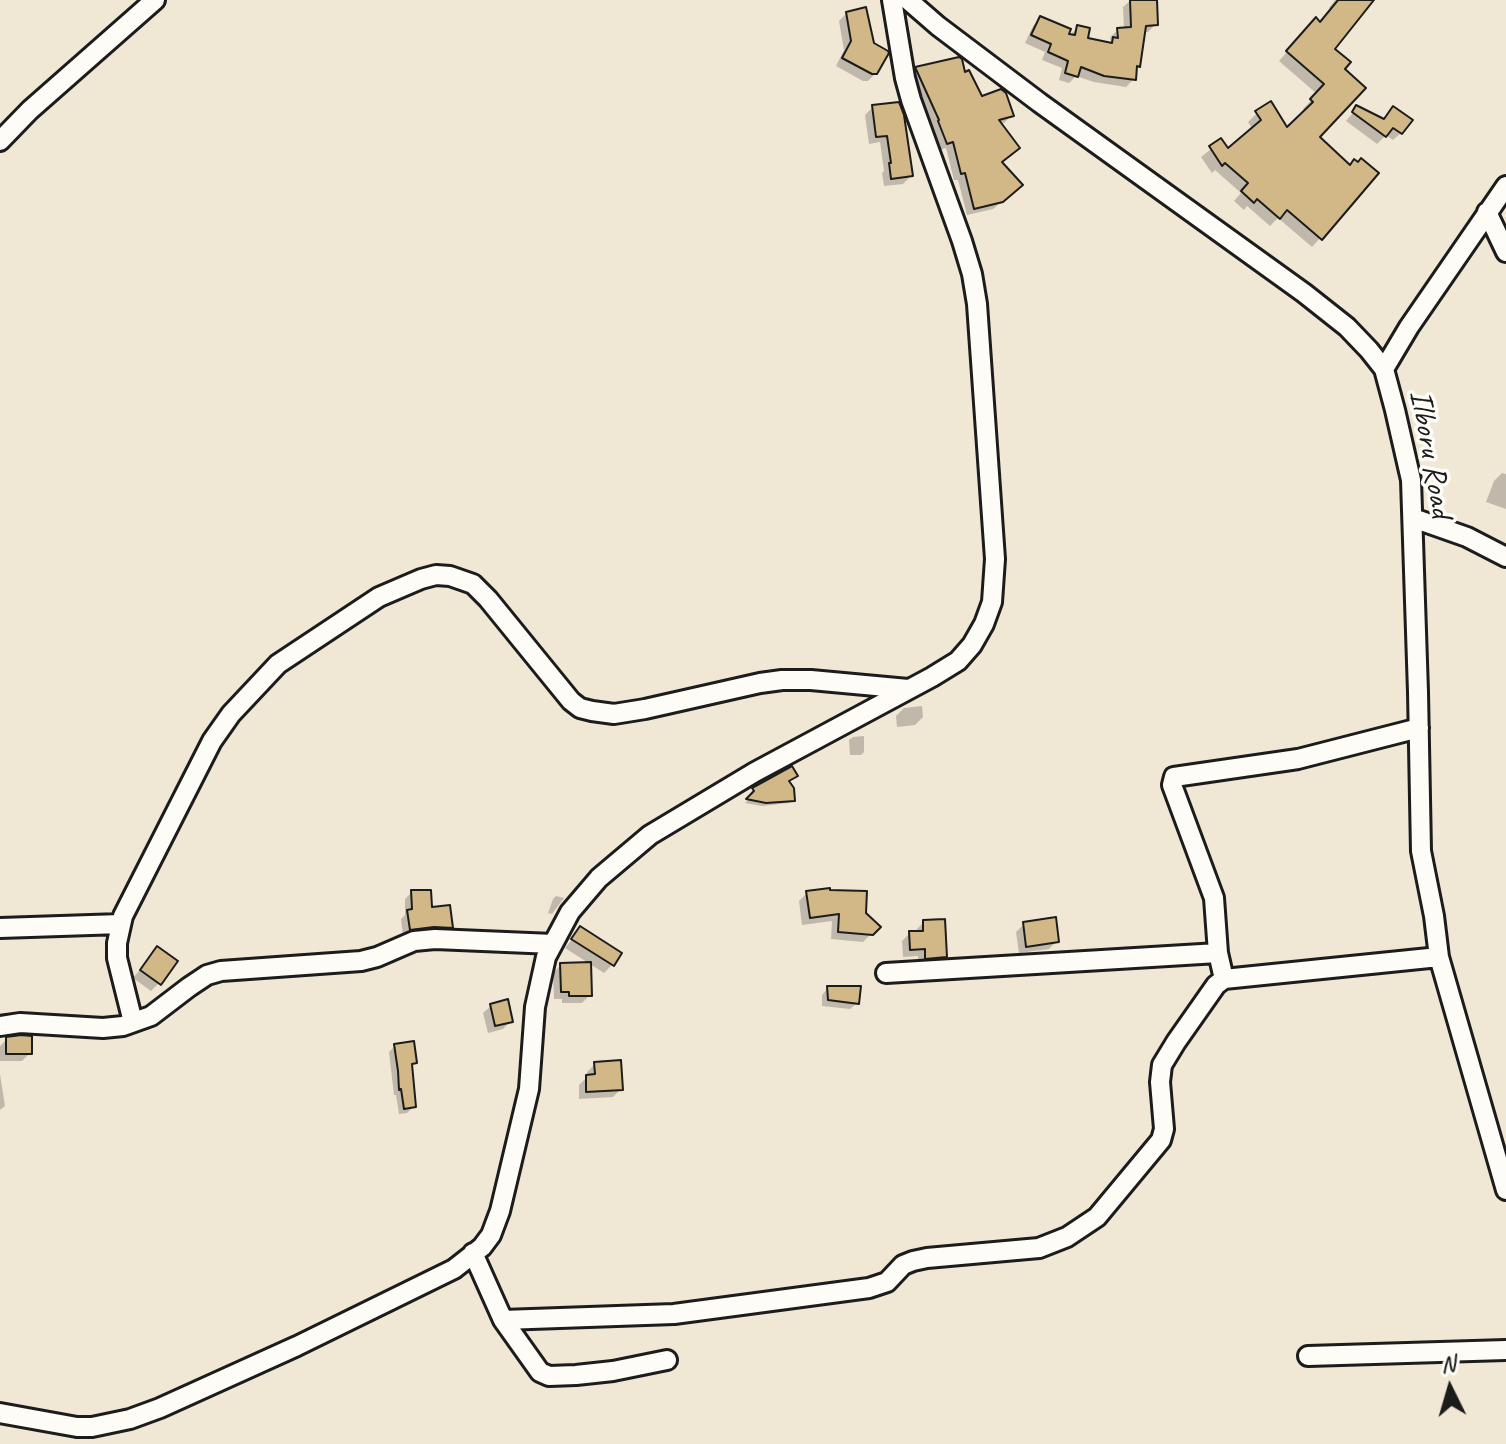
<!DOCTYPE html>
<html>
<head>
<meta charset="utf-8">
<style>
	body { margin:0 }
	#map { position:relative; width:1506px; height:1444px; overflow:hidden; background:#f0e7d5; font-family:Caveat,sans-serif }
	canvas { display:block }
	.north { position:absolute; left:1410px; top:1348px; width:80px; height:80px; -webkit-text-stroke:6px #fdfcf7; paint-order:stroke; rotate:355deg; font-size:22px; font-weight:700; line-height:32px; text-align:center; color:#1c1c1c }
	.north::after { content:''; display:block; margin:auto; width:28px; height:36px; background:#1c1c1c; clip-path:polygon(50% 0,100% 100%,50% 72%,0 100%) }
</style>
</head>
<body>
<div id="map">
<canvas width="1506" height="1444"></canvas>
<div class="north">N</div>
</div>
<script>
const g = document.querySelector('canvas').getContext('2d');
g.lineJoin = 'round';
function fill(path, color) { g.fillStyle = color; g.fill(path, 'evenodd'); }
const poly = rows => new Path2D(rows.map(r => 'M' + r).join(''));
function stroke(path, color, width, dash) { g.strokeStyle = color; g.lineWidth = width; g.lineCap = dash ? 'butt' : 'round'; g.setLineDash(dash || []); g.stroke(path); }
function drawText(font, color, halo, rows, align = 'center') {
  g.font = font + ' Caveat,sans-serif'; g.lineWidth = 7; g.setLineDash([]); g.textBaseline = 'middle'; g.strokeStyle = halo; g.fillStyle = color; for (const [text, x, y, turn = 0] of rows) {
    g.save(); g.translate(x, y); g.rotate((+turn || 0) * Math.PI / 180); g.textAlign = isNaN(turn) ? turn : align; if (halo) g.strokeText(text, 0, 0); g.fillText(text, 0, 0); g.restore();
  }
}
fill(poly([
	[1131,0,1155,0,1156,24,1148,32,1143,32,1138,66,1135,69,1134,79,1126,87,1094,82,1076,76,1069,83,1059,80,1062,68,1042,60,1045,52,1025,43,1033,26,1040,18,1063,42,1078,27,1085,40,1109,44,1111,42,1110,37,1118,30,1124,29,1123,7],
	[1335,0,1360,0,1332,49,1342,69,1317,137,1320,238,1312,247,1278,218,1270,226,1247,206,1244,210,1234,201,1241,193,1215,170,1212,173,1201,157,1221,141,1228,151,1253,130,1248,122,1257,113,1287,130,1306,112,1303,109,1317,94,1279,61,1307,29,1320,24,1331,10,1329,8],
	[847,13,876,73,868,81,863,81,836,66,844,50,839,21],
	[916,69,964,75,981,99,1012,115,1004,123,1000,124,1000,163,1013,192,993,209,967,215,958,180,954,180,946,148,940,150,931,130,933,128,909,76],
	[873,107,911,176,903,184,884,186,882,173,884,171,880,142,869,144,865,115],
	[1357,108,1382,121,1393,108,1401,133,1393,140,1386,135,1377,144,1346,121],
	[1502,473,1506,474,1506,509,1486,502,1494,481],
	[922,706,923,717,915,725,897,727,896,716,904,708],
	[864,736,864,752,861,755,850,755,849,740,853,737],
	[791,769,787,782,793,800,789,803,762,806,745,803,752,796,750,793,753,790],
	[412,892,451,927,444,934,426,933,403,936,401,919,405,915,405,899],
	[807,893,864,914,878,927,863,942,831,939,832,921,802,925,799,901],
	[556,896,564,898,552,914,548,913,553,899],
	[924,922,945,957,937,964,918,966,918,956,903,957,902,941,910,933,916,933,916,930],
	[1024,924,1057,941,1049,949,1019,953,1016,932],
	[581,928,612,965,604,973,565,948],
	[157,949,159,983,151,991,133,978],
	[561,965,590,995,582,1003,562,1003,562,999,554,999,553,973],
	[828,988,857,1003,850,1009,822,1006,822,995],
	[491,1006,511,1021,503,1029,488,1033,483,1013],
	[7,1039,30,1053,22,1061,0,1061,0,1046],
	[395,1046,415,1062,410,1067,413,1107,407,1113,399,1114,396,1095,394,1095,389,1052],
	[595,1064,621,1089,613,1097,579,1099,579,1085,588,1076,587,1072],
	[0,1074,5,1106,0,1110]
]), '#0003');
const building = poly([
	[1130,0,1157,0,1158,25,1146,26,1140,67,1137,66,1136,80,1104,76,1081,67,1078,77,1065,73,1068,61,1048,52,1051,44,1031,35,1040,16,1071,29,1069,34,1075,35,1077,25,1090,28,1088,38,1112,43,1113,37,1118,38,1117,28,1131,27,1130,0],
	[1338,0,1374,0,1335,49,1351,62,1345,69,1366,88,1320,137,1350,165,1354,159,1358,162,1361,158,1379,173,1322,240,1287,210,1280,219,1257,199,1254,203,1241,191,1248,183,1225,163,1222,166,1209,146,1221,138,1228,148,1261,120,1255,111,1271,101,1287,127,1313,102,1310,99,1324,84,1286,51,1316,17,1320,22,1338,0],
	[866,7,874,43,888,51,889,53,877,74,872,74,842,58,851,41,846,12,866,7],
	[959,57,962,59,965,72,969,70,982,96,1001,89,1006,93,1014,116,999,120,1020,148,1002,162,1023,185,1003,202,974,209,965,173,961,174,953,142,947,144,938,121,939,120,915,67,959,57],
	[899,102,904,115,913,176,891,179,889,163,891,163,887,136,876,137,872,105,899,102],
	[1356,105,1384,119,1393,106,1413,120,1402,134,1393,128,1386,137,1352,112,1356,105],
	[792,766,798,776,789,781,794,788,795,801,766,803,746,799,754,791,752,788,792,766],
	[830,888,830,890,867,891,866,913,881,927,873,935,838,932,839,914,810,918,806,891,830,888],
	[411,890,431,890,432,907,450,905,453,928,434,927,410,930,407,910,412,909,411,890],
	[1056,917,1059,942,1026,947,1023,922,1056,917],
	[945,919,947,957,925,959,925,949,910,950,909,931,923,931,923,920,945,919],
	[580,926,622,953,614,966,571,939,580,926],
	[157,946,178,961,161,985,140,970,157,946],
	[591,962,592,996,569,996,569,992,561,992,560,963,591,962],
	[827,986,861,986,859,1004,828,1000,827,986],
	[508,999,513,1022,495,1026,490,1004,508,999],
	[21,1035,32,1036,32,1054,6,1054,6,1037,21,1035],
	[414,1041,417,1063,412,1064,416,1107,404,1109,401,1089,399,1090,398,1071,394,1044,414,1041],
	[621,1060,623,1090,586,1092,586,1075,595,1074,594,1062,621,1060]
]);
fill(building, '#d2b787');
stroke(building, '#1c1c1c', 2);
const minor = poly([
	[908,0,938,26,1040,103,1304,293,1347,327,1369,350,1384,369,1395,410,1411,480,1418,692,1421,851,1434,916,1439,957,1506,1190],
	[0,141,30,110,155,0],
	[1487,212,1506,252],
	[1384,369,1409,327,1506,186],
	[1413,518,1467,537,1506,557],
	[0,928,121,924],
	[886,973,1218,953],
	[1224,979,1218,953,1214,898,1172,785,1174,777,1298,759,1419,728],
	[133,1022,117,958,117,943,123,916,212,741,231,714,278,664,379,597,421,579,436,575,450,576,473,584,488,599,571,701,580,708,592,711,614,714,645,709,760,683,782,680,811,680,908,689],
	[0,1026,20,1023,103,1028,123,1026,151,1016,189,987,207,975,221,971,361,961,377,957,414,941,435,939,553,944],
	[473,1253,503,1320,540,1372,549,1376,576,1375,613,1371,667,1360],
	[503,1320,674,1314,869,1288,887,1282,903,1265,913,1261,927,1258,1039,1248,1067,1237,1097,1217,1161,1140,1164,1129,1160,1082,1162,1065,1176,1042,1216,985,1224,979,1439,957],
	[1308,1356,1506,1350],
	[0,1413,77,1427,92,1427,130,1419,160,1408,297,1346,454,1269,482,1247,491,1235,500,1211,529,1089,535,1007,546,957,570,912,599,878,650,835,755,772,932,677,958,661,972,645,984,624,992,602,995,559,977,304,972,274,962,241,911,100,905,78,892,0]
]);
stroke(minor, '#1c1c1c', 24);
stroke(minor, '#fdfcf7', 18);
drawText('32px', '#1c1c1c', '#fdfcf7', [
	["Ilboru Road",1430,454,80]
]);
</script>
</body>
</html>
